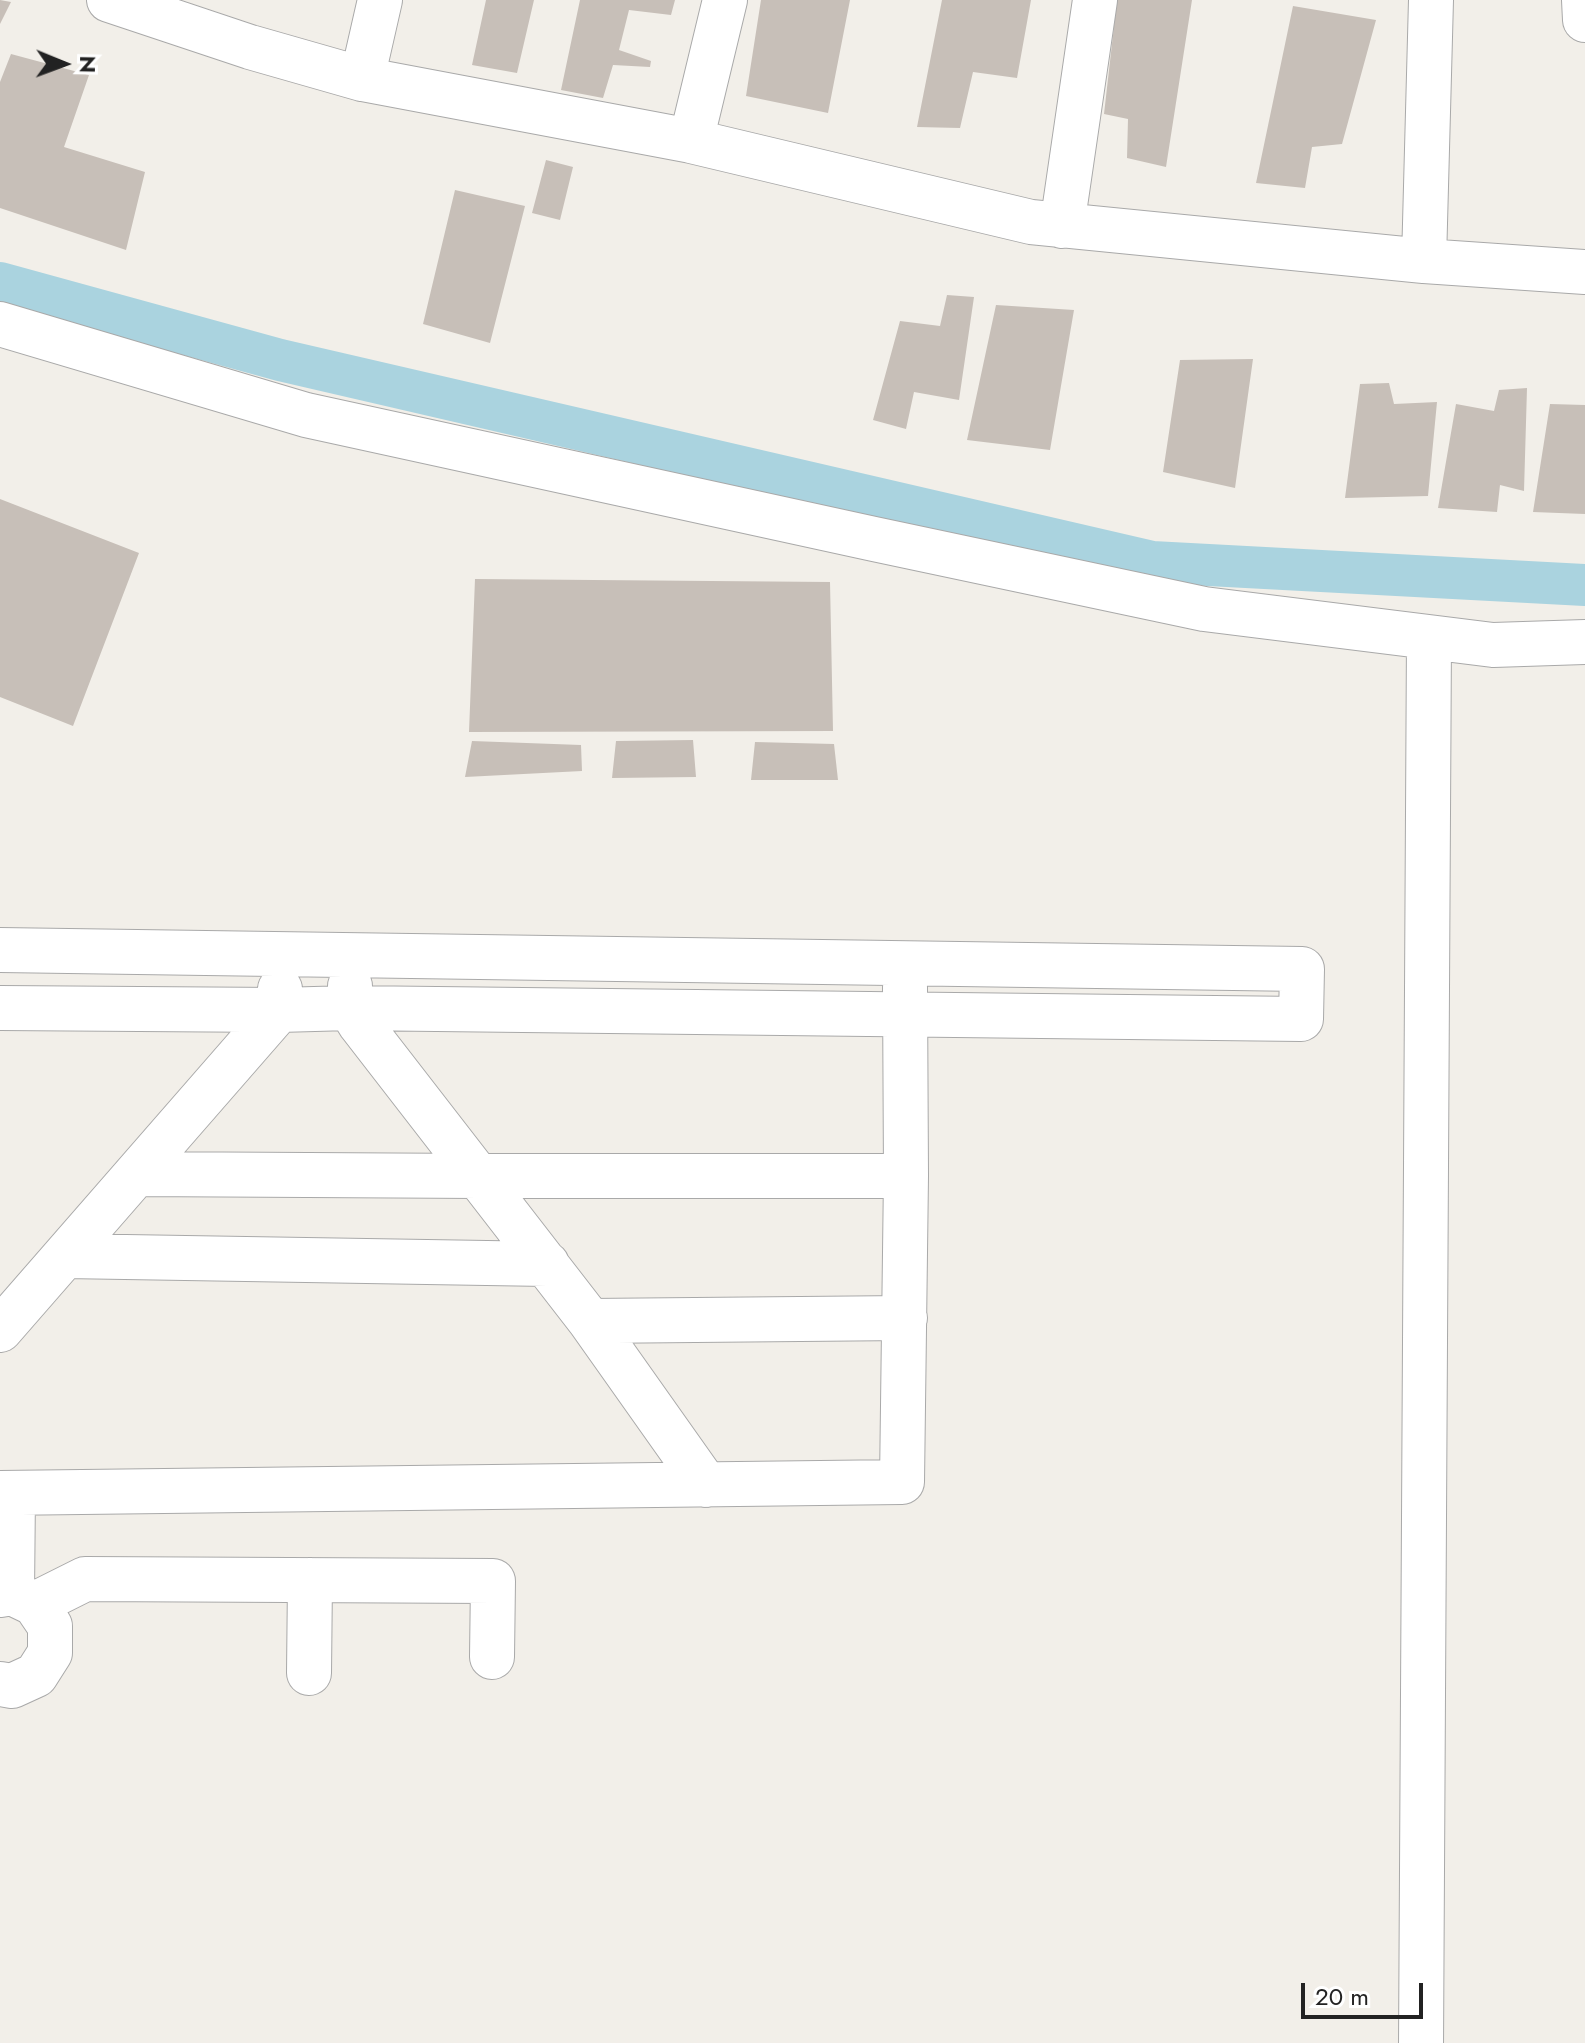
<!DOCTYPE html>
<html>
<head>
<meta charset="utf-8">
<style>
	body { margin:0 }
	#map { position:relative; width:1585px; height:2043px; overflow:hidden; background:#f2efe9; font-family:Jost,sans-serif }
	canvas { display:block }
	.north { position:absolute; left:24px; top:24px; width:80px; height:80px; -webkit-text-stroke:6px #fff; paint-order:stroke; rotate:91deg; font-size:22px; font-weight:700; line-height:32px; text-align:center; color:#222 }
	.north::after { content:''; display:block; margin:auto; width:28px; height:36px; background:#222; clip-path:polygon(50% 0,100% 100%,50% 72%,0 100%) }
	.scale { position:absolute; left:1301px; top:1983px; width:122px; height:36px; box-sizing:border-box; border:4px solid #222; border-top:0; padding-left:10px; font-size:24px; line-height:28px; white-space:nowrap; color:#222; -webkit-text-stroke:6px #fff; paint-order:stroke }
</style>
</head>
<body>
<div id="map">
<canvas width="1585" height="2043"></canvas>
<div class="north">N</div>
<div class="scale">20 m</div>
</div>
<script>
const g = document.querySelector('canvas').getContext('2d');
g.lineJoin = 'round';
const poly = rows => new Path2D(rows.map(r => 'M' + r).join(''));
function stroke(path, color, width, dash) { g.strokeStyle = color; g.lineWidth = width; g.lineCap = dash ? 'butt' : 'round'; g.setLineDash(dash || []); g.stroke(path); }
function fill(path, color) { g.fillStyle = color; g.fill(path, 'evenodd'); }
stroke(poly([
	[0,283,280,360,1152,562,1585,585]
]), '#aad3df', 42);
fill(poly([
	[0,0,11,2,0,24],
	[486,0,534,0,517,73,472,65],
	[580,0,675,0,671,15,629,10,619,50,651,61,650,67,613,65,603,98,561,90],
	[761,0,850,0,828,113,746,96],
	[942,0,1031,0,1017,78,973,72,960,128,917,127],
	[1117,0,1192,0,1166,167,1127,158,1128,119,1104,114],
	[1293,6,1376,20,1342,144,1312,147,1305,188,1256,183],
	[11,54,89,75,64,147,145,172,126,250,0,208,0,82],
	[546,160,573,167,560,220,532,213],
	[455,190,525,206,490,343,423,324],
	[947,295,974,297,959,400,914,392,906,429,873,420,900,321,940,326],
	[996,305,1074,310,1050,450,967,440],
	[1253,359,1235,488,1163,472,1180,360],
	[1389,383,1394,404,1437,402,1428,496,1345,498,1360,384],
	[1527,388,1524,491,1500,485,1497,512,1438,508,1456,404,1494,411,1499,390],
	[1550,404,1585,405,1585,514,1533,512],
	[0,499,139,553,73,726,0,697],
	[475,579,830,582,833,731,469,732],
	[693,740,696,777,612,778,616,741],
	[472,741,581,745,582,771,465,777],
	[755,742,834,744,838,780,751,780]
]), '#c7bfb8');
const minor = poly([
	[109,0,250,47,362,79,691,141,1031,222,1424,261,1585,272],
	[1584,0,1585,20],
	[362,79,380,0],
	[691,141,725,0],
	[1062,226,1095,0],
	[1424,261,1431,0],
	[0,324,306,415,874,539,1204,609,1493,645,1585,642],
	[0,950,1302,969,1301,1019,350,1008,279,1010,0,1008],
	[350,986,350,1008,360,1024,590,1321,706,1485],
	[136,1174,479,1176,906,1176],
	[65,1256,547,1264],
	[590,1321,905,1318],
	[0,1330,279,1010,280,989],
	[0,1493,902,1482,906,1176,905,987],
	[12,1593,13,1493],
	[0,1595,12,1593,35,1604,50,1626,50,1653,36,1675,12,1686,0,1684],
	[35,1604,85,1579,493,1581,492,1657],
	[309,1673,310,1580],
	[1421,2043,1429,637]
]);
stroke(minor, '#a9a9a9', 46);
stroke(minor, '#fff', 44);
</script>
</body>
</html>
